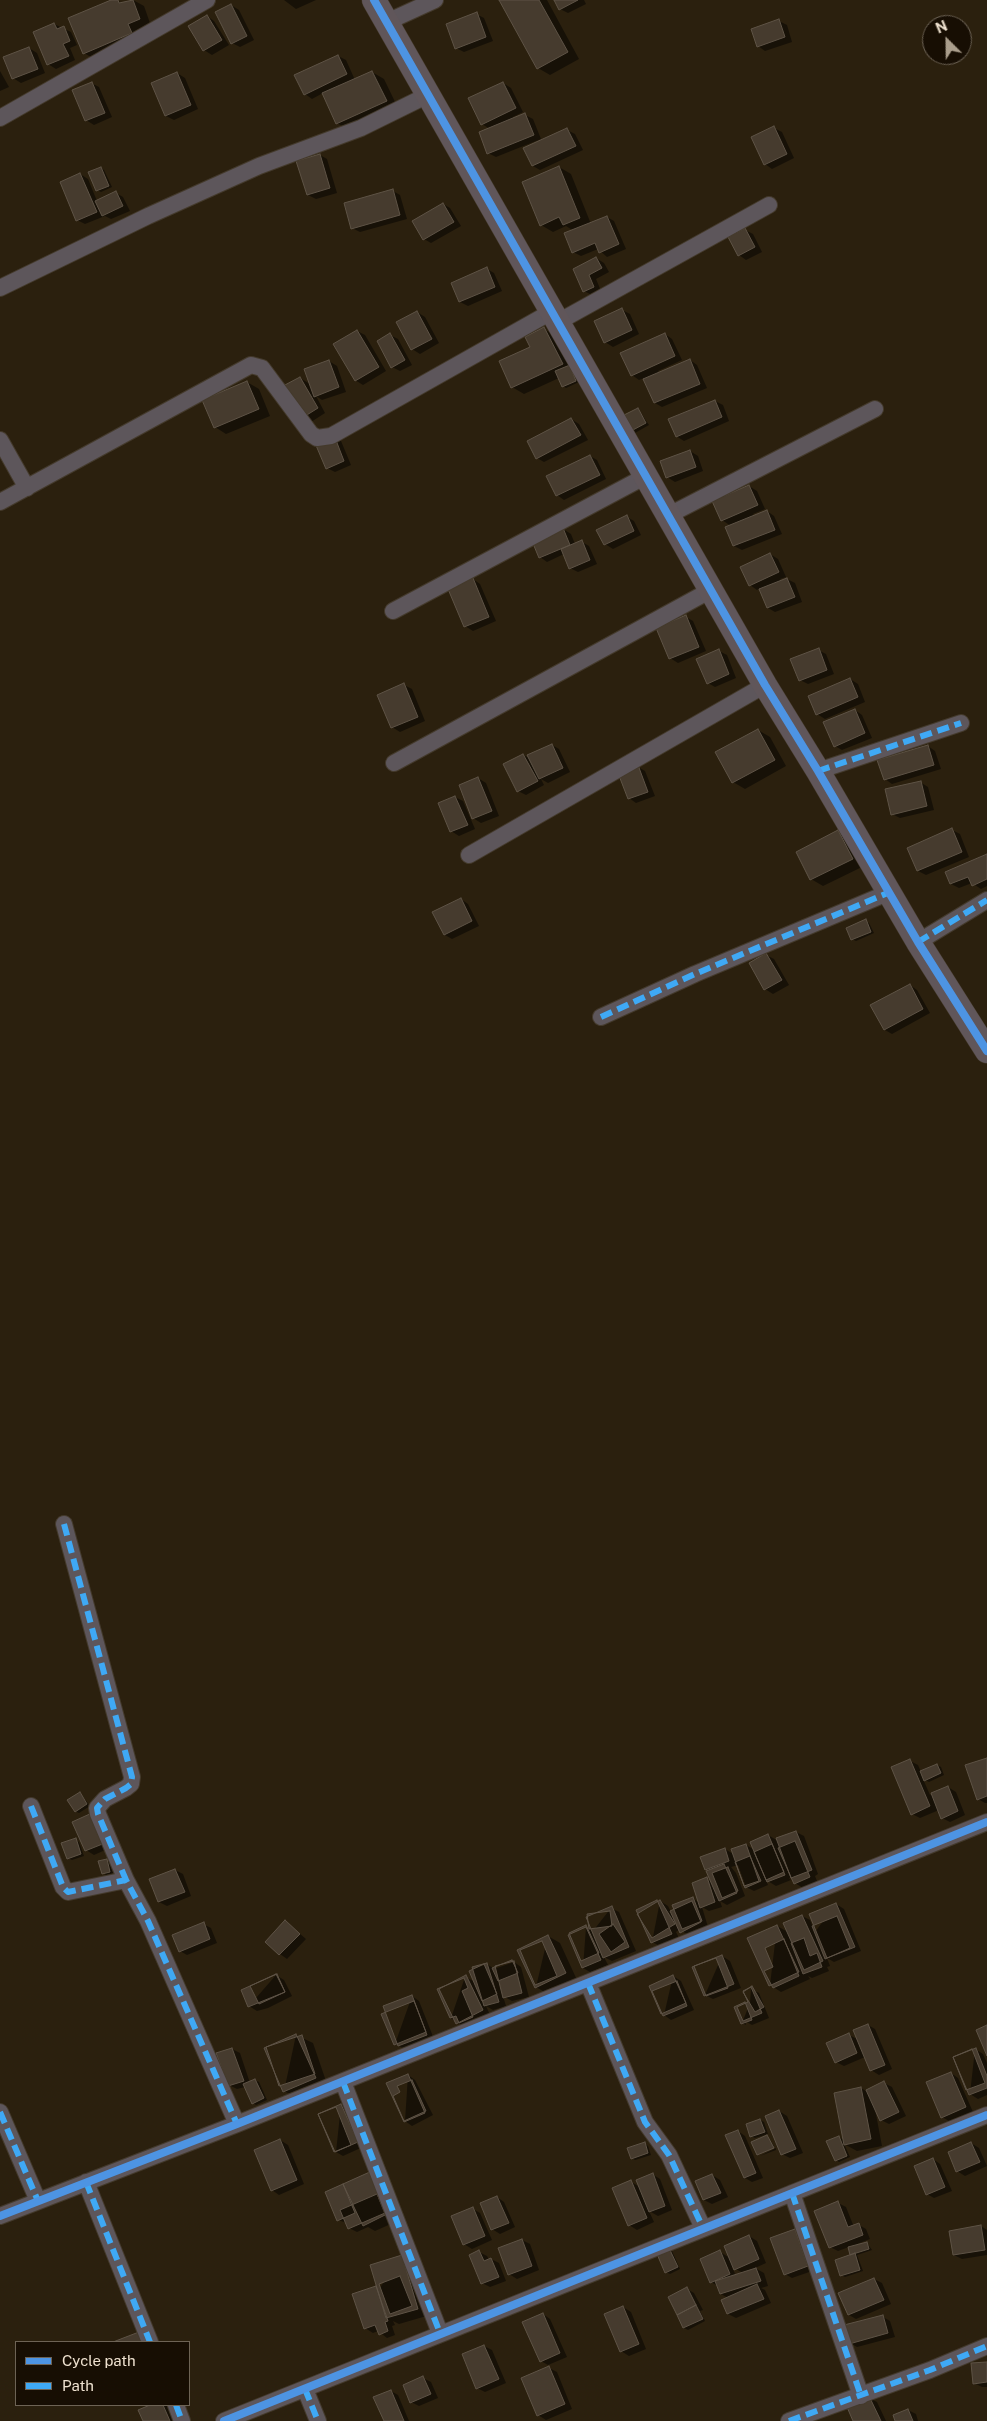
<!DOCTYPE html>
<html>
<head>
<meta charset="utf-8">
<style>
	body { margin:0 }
	#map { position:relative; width:987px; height:2421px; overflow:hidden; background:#2b200e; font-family:"Public Sans",sans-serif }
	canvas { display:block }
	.legend { position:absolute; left:15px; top:2341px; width:175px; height:65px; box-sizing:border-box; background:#170e03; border:1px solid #6d6355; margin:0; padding:6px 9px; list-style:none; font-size:15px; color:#efe2d0 }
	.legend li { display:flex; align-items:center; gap:10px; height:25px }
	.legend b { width:25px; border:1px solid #6d6355 }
	.north { position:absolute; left:922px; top:15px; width:50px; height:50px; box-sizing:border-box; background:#170e03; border:1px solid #6d6355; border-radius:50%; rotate:337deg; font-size:14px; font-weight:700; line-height:20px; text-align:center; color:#efe2d0 }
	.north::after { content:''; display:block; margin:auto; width:18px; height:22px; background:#aa9e8c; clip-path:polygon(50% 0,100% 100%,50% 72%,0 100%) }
</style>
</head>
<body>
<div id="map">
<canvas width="987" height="2421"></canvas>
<ul class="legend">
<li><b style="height:6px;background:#4d94e3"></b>Cycle path</li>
<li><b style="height:6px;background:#3fa9f5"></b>Path</li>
</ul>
<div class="north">N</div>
</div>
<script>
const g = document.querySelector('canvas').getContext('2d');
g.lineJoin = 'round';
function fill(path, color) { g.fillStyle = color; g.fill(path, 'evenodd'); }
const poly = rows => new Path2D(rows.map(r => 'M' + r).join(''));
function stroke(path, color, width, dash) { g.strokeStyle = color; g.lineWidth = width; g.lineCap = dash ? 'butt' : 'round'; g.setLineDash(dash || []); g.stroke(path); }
fill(poly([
	[115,0,124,3,133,0,144,6,151,26,96,60,84,53],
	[284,0,316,0,296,9],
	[501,0,547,0,579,59,550,75,538,68],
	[556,0,584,0,586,4,568,13,560,9],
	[231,5,239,10,254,40,240,47,232,43],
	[476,14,484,18,493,41,464,52,456,48],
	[207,16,214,21,229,45,212,55,204,50],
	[779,21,787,25,792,42,765,51,758,46],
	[54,24,71,32,77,45,70,48,75,60,56,69,48,64],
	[29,48,37,53,45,73,21,83,13,78],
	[338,56,346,60,355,80,372,72,384,79,398,108,349,130,337,123,323,93,312,99,305,94],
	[0,71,9,87,0,91],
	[177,73,185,78,198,109,174,120,166,116],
	[91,83,99,87,112,117,94,125,86,120],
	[503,83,511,88,523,112,513,117,513,119,525,115,533,119,541,139,496,157,488,153,490,129,482,124],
	[774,128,782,132,794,158,772,169,765,164],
	[567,130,575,134,583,150,540,170,533,166],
	[320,155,327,159,337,193,316,199,308,195],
	[559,167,571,174,591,224,607,217,614,221,626,249,607,257,598,249,581,256,573,252,574,231,566,226,553,232,541,225],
	[101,168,104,170,112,187,101,192,97,190],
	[80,174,88,179,97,201,116,193,123,197,130,211,111,219,105,216,85,224,77,220],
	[393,191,400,195,407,219,360,232,352,228],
	[443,204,450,208,461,226,431,243,424,239],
	[745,230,753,234,762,252,746,260,739,255],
	[596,258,604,263,609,272,596,279,601,291,592,295,584,291,574,270],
	[487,269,494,273,502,291,468,306,460,302],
	[622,310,630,314,639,334,613,347,605,342],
	[417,312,425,317,439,343,420,354,412,349],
	[544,329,556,336,579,382,566,388,563,386,559,378,524,394,512,387],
	[357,331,365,335,386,371,363,385,355,380],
	[665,334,672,339,682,360,658,371,659,373,690,360,697,365,707,388,662,407,655,403,644,378,639,380,632,375],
	[390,335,398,339,412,365,400,371,392,367],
	[329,361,337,366,346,392,322,400,316,396,325,413,311,422,303,417,300,378,310,384],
	[247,382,259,389,270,416,226,434,215,427],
	[715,401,723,405,729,421,684,441,676,436],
	[638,409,649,425,635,433,632,431],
	[571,419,579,424,588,440,544,462,537,458],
	[333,437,341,441,351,465,335,472,327,468],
	[690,451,698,456,703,471,675,482,667,477],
	[590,456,597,460,606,479,564,500,557,495],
	[749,486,757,491,765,509,753,514,754,516,767,511,774,516,782,534,742,550,734,546,731,526,722,520],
	[627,517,634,521,641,535,613,549,605,544],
	[563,529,571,534,575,544,582,542,589,546,597,564,578,572,570,568,564,554,547,562,540,557],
	[770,554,778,559,786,577,780,579,781,581,787,579,795,583,802,602,775,612,768,608,760,588,757,590,750,585],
	[473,579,480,584,496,621,473,631,465,626],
	[686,617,693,621,706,651,678,663,670,658],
	[818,650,826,654,834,674,808,684,800,680],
	[719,651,727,655,736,678,715,687,708,683],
	[850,679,858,684,865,702,825,719,817,714],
	[404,685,412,689,425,721,400,732,392,727],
	[855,710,862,715,872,738,842,750,835,746],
	[758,730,770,737,786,766,745,789,733,782],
	[552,745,559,749,570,772,548,783,541,779,544,785,526,795,518,791,523,755,531,759],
	[928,746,935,751,941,769,892,784,885,779],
	[638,767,645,771,655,796,636,803,629,798],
	[478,778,486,783,499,816,481,823,473,818],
	[920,782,928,787,934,810,900,818,892,814],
	[455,797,463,801,475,829,459,836,451,831],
	[952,830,960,834,969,857,926,875,918,871],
	[838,832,850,839,864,866,823,886,811,879],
	[987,856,987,886,981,889,972,883,959,888,951,884,947,873],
	[461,899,468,904,479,926,452,939,445,935],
	[866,921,869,923,874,933,856,941,852,939],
	[766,955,774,959,789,985,773,994,765,989,750,964],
	[910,985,917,990,930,1013,892,1034,885,1030],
	[987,1759,987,1803,985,1803,978,1799],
	[910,1761,918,1765,921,1772,937,1765,941,1767,944,1775,929,1782,923,1779,930,1795,948,1787,956,1792,965,1815,950,1822,942,1818,939,1810,920,1818,912,1814],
	[80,1793,90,1806,79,1813,75,1811],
	[74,1823,112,1847,94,1855,86,1850],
	[796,1832,804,1836,818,1874,815,1876,817,1881,803,1888,795,1883,793,1878,789,1878,791,1880,776,1886,766,1880,768,1885,754,1891,746,1887,738,1865,731,1867,736,1873,745,1896,727,1905,720,1901,722,1907,709,1911,702,1907,708,1927,689,1936,680,1929,676,1932,679,1938,660,1946,652,1942,660,1901,668,1906,671,1912,692,1898,700,1903,707,1879,712,1882,709,1871,706,1869,725,1849,735,1855,746,1845,755,1850,768,1835,778,1841],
	[76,1840,79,1842,84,1856,72,1860,68,1858],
	[107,1860,110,1862,113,1873,106,1875,103,1873],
	[175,1870,183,1874,191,1896,167,1906,159,1902],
	[836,1904,844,1909,861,1951,834,1962,827,1958,830,1966,827,1967,829,1971,812,1978,808,1976,810,1979,781,1992,770,1985,777,1926,788,1932,802,1916,810,1920,815,1932],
	[611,1908,619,1912,636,1951,612,1961,604,1957,608,1965,590,1972,583,1968,586,1927,593,1931],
	[286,1922,306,1939,287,1959,280,1954],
	[203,1924,211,1928,217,1943,187,1955,180,1951],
	[548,1936,560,1943,577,1980,548,1994,536,1987],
	[722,1956,730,1961,741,1988,713,1999,705,1995],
	[514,1962,521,1967,529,1997,512,2001,503,1996,506,2006,493,2010,486,2006,490,2015,465,2028,451,2018,465,1977,476,1982,471,1971,473,1969,487,1964,494,1969],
	[276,1975,284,1980,292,1996,268,2008,257,2011,249,2006],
	[673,1976,681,1981,694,2010,671,2020,664,2015],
	[751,1989,759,1993,769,2018,752,2025,745,2021,746,2025,742,2023,750,2003],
	[412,1996,419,2001,434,2039,407,2050,395,2044],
	[868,2025,875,2029,892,2069,879,2075,871,2070,865,2057,844,2066,836,2062,849,2035,859,2040],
	[296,2035,313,2043,327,2084,296,2097,284,2091],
	[232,2049,240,2053,250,2083,255,2080,259,2082,267,2100,256,2105,253,2103,245,2087,237,2089,229,2085],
	[975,2049,983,2054,987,2063,987,2095,978,2099,970,2094],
	[951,2073,958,2078,973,2112,949,2121,942,2117],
	[408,2075,415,2080,433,2115,412,2126,405,2121],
	[884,2083,892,2087,906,2116,889,2124,881,2120,875,2109,882,2146,857,2151,844,2144,850,2157,839,2162,836,2160,839,2137,844,2140,861,2088,866,2091],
	[341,2105,349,2110,365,2146,343,2156,336,2152],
	[779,2111,787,2116,803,2153,790,2158,782,2154],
	[760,2120,764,2122,768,2134,755,2138,751,2136],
	[738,2131,745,2136,763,2178,752,2182,745,2178],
	[767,2136,774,2146,758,2155,753,2143],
	[280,2140,288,2145,304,2184,279,2195,272,2190],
	[971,2143,979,2148,987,2166,965,2176,957,2171],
	[645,2144,648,2146,651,2155,635,2160,632,2158],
	[776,2148,776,2150,760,2156],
	[933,2159,940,2164,952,2191,934,2198,927,2194],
	[371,2172,402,2219,375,2231,368,2227,357,2232,349,2228,347,2223,338,2220,326,2193],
	[652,2174,660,2179,672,2210,658,2216,649,2211,654,2222,637,2230,629,2225,631,2182,640,2187],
	[712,2175,720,2180,728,2197,712,2204,704,2200,697,2182],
	[497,2197,504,2202,515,2227,500,2234,492,2229],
	[838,2203,846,2207,854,2227,859,2225,866,2229,870,2239,857,2244,858,2246,867,2243,872,2250,857,2255,863,2271,845,2277,841,2275,851,2256,849,2247,838,2251,830,2247],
	[473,2209,480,2213,492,2240,472,2249,464,2244],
	[981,2226,987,2230,987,2255,962,2259,954,2255],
	[795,2230,803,2235,815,2270,792,2278,785,2274],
	[749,2236,757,2241,766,2263,755,2268,764,2273,768,2286,761,2288,765,2290,771,2303,736,2318,728,2314,728,2298,721,2294,718,2286,711,2282,720,2252,730,2258],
	[732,2267,743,2273,736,2276],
	[522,2240,530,2244,539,2270,517,2279,509,2274],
	[669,2249,672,2251,680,2269,670,2274,666,2272],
	[479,2252,487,2256,489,2260,491,2259,499,2263,506,2281,490,2287,482,2283],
	[402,2257,430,2315,399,2324,393,2321,395,2325,392,2326,395,2335,387,2338,378,2331,373,2333,365,2328,376,2287,379,2289],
	[874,2279,882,2283,891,2304,856,2319,849,2315],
	[687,2289,694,2293,703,2310,700,2311,705,2321,688,2330,684,2328,669,2297],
	[623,2307,631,2312,646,2349,629,2356,621,2351],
	[543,2314,550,2319,567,2357,548,2365,541,2361],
	[883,2317,890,2321,895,2337,857,2347,850,2343],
	[484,2346,492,2350,506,2383,485,2392,477,2388],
	[987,2363,987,2387,982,2387,974,2383],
	[549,2368,557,2372,572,2409,546,2420,538,2415],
	[423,2378,431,2382,438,2398,419,2406,411,2402],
	[391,2391,398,2395,409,2421,385,2421],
	[869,2398,877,2402,886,2421,855,2421],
	[153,2405,169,2406,175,2421,145,2421,140,2410],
	[908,2410,916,2414,918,2421,896,2421]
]), '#0007');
const building = poly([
	[111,0,118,0,119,3,133,0,140,19,128,24,132,33,83,54,68,18,111,0],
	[499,0,539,0,568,52,537,69,499,0],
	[554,0,578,0,559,10,554,0],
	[231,4,247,36,231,44,215,12,231,4],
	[477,12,486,37,455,49,446,24,477,12],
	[207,15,222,40,203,51,188,26,207,15],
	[779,19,785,37,757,47,751,29,779,19],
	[54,23,57,29,64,26,70,41,63,44,69,56,47,65,33,32,54,23],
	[29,47,38,69,12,79,3,57,29,47],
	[338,55,347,74,304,95,294,75,338,55],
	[372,71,387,101,336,124,322,93,372,71],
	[177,72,191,105,165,116,151,83,177,72],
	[92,82,105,113,85,121,72,90,92,82],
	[503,82,516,108,481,125,468,98,503,82],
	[525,113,534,135,487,154,479,132,525,113],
	[774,126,787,154,764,165,751,137,774,126],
	[567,128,576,146,532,166,523,148,567,128],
	[320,154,330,188,307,195,296,161,320,154],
	[559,166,580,218,563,225,559,217,540,226,522,182,559,166],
	[101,167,109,186,96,191,88,172,101,167],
	[80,173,97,212,76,221,60,182,80,173],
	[393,189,400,215,351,229,344,203,393,189],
	[116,191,123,206,102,216,95,201,116,191],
	[443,203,454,222,423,240,412,221,443,203],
	[607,216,619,244,599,253,595,243,572,253,564,233,607,216],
	[745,228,755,247,738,256,728,237,745,228],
	[596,257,602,268,589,275,594,287,583,292,573,269,596,257],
	[487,267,495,287,459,302,451,283,487,267],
	[622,308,632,330,604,343,594,321,622,308],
	[417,311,432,339,411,350,396,322,417,311],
	[544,327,563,364,511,388,499,361,530,347,525,337,544,327],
	[357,330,379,367,355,381,333,344,357,330],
	[390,333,405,360,391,368,377,341,390,333],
	[665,333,675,356,631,376,620,353,665,333],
	[690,359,700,384,654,403,643,379,690,359],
	[329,360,339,387,314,397,304,369,329,360],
	[570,365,576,381,562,387,555,371,570,365],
	[300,377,318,408,302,418,283,386,300,377],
	[247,381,259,409,214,428,202,400,247,381],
	[715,400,722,417,676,437,668,419,715,400],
	[638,408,646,423,631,431,622,416,638,408],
	[571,418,581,435,536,459,527,441,571,418],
	[334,435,344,461,326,469,315,443,334,435],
	[690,450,696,467,666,478,660,461,690,450],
	[590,455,600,475,556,496,546,476,590,455],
	[749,485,758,505,721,521,712,501,749,485],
	[767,510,775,530,733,546,725,527,767,510],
	[627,515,634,531,604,545,596,530,627,515],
	[563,528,570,545,539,558,532,541,563,528],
	[582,540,590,560,569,569,561,549,582,540],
	[770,553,779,572,749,586,740,567,770,553],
	[473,578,489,617,464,627,448,589,473,578],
	[787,578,795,597,767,608,759,589,787,578],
	[686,615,699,647,669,659,656,628,686,615],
	[819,648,827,670,799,681,790,659,819,648],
	[719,649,729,674,707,684,696,659,719,649],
	[850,678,858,697,816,715,808,696,850,678],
	[404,683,418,717,391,728,377,695,404,683],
	[855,709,865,733,834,747,823,722,855,709],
	[758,729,775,760,732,783,715,752,758,729],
	[552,744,563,768,539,779,527,755,552,744],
	[928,745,934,765,884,780,877,760,928,745],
	[523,754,538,781,517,792,503,764,523,754],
	[638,765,648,792,628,799,618,773,638,765],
	[478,777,492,811,472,819,459,785,478,777],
	[921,781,927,806,891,815,885,789,921,781],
	[455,796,468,825,450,832,438,803,455,796],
	[952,828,962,852,917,871,907,848,952,828],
	[838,830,853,859,810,880,796,852,838,830],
	[987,854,987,879,972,886,968,877,950,884,945,872,987,854],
	[461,898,472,921,444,935,432,912,461,898],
	[866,919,871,932,851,940,846,928,866,919],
	[766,953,782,980,764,990,749,963,766,953],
	[910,984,923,1009,884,1030,870,1005,910,984],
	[987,1758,987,1796,977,1800,965,1765,987,1758],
	[910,1759,930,1806,911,1815,891,1767,910,1759],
	[937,1764,941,1773,924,1781,920,1771,937,1764],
	[948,1786,958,1811,941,1819,931,1793,948,1786],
	[80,1792,87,1804,75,1812,67,1800,80,1792],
	[92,1813,105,1843,85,1851,72,1822,92,1813],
	[796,1831,812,1870,791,1878,776,1838,796,1831],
	[768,1834,784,1872,766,1880,750,1842,768,1834],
	[76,1838,81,1854,67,1859,61,1843,76,1838],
	[795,1841,810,1877,794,1884,778,1848,795,1841],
	[746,1844,759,1881,744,1886,731,1849,746,1844],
	[772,1844,785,1875,767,1882,754,1852,772,1844],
	[725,1848,729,1861,705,1870,700,1857,725,1848],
	[750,1856,761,1881,745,1888,735,1862,750,1856],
	[107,1859,110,1872,102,1874,98,1861,107,1859],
	[724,1864,737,1893,719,1901,706,1871,724,1864],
	[728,1867,738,1891,722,1898,712,1873,728,1867],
	[175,1869,185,1892,158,1902,149,1879,175,1869],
	[707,1877,715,1902,700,1908,692,1883,707,1877],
	[693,1897,702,1921,682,1929,672,1905,693,1897],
	[657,1900,672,1934,651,1943,636,1910,657,1900],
	[660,1900,675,1924,652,1938,637,1914,660,1900],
	[692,1901,701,1922,680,1933,670,1911,692,1901],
	[836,1903,855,1947,827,1958,809,1914,836,1903],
	[612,1906,629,1947,603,1958,586,1917,612,1906],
	[610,1911,612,1926,589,1929,587,1914,610,1911],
	[802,1915,823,1961,804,1970,783,1923,802,1915],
	[837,1916,850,1948,825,1959,812,1926,837,1916],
	[285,1920,300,1934,279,1955,265,1942,285,1920],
	[204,1922,210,1939,179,1952,172,1935,204,1922],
	[613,1924,625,1942,611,1952,599,1934,613,1924],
	[586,1925,599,1953,581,1961,569,1933,586,1925],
	[777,1925,799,1972,769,1986,747,1938,777,1925],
	[586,1927,601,1960,582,1968,568,1935,586,1927],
	[548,1935,566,1973,535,1988,517,1950,548,1935],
	[804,1938,810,1956,817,1953,822,1967,803,1974,791,1943,804,1938],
	[784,1939,799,1976,773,1988,764,1971,773,1967,765,1948,784,1939],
	[542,1941,557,1976,535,1985,520,1950,542,1941],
	[722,1955,734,1984,704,1996,692,1967,722,1955],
	[716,1958,728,1988,706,1996,694,1966,716,1958],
	[512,1960,518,1973,498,1981,492,1968,512,1960],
	[514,1961,522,1993,503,1998,495,1966,514,1961],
	[487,1963,499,2002,484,2006,472,1967,487,1963],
	[484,1964,497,1994,482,2001,469,1971,484,1964],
	[276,1974,285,1992,259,2004,250,1986,276,1974],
	[277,1974,285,1992,248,2007,241,1990,277,1974],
	[466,1975,483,2010,456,2024,439,1989,466,1975],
	[673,1975,686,2003,661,2014,649,1986,673,1975],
	[464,1978,468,1988,462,1991,473,2017,459,2023,456,2016,450,2018,437,1989,464,1978],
	[677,1981,687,2006,663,2016,652,1991,677,1981],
	[752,1986,764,2007,755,2012,743,1992,752,1986],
	[751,1987,762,2013,743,2021,737,2007,748,2002,743,1991,751,1987],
	[412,1995,427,2035,398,2046,383,2006,412,1995],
	[414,2001,426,2032,394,2045,381,2014,414,2001],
	[745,2002,752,2020,741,2024,734,2007,745,2002],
	[868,2024,885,2065,870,2071,853,2030,868,2024],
	[987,2025,987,2056,976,2030,987,2025],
	[849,2033,857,2053,835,2063,826,2043,849,2033],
	[296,2034,316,2078,283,2092,264,2048,296,2034],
	[302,2035,315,2074,279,2086,266,2047,302,2035],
	[232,2048,244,2081,228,2086,216,2053,232,2048],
	[976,2048,987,2076,987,2088,969,2095,953,2057,976,2048],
	[972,2049,985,2083,966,2090,953,2057,972,2049],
	[951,2072,966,2107,941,2118,926,2082,951,2072],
	[408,2074,425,2113,404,2122,386,2083,408,2074],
	[255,2079,264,2098,252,2104,243,2084,255,2079],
	[412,2080,426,2111,404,2121,393,2096,400,2092,397,2086,412,2080],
	[884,2081,899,2112,880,2121,866,2090,884,2081],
	[861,2087,871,2139,844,2145,834,2093,861,2087],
	[341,2104,358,2142,335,2152,318,2114,341,2104],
	[336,2107,351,2145,334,2152,318,2114,336,2107],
	[779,2110,796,2149,781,2155,765,2116,779,2110],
	[760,2119,765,2132,750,2137,746,2124,760,2119],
	[738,2130,756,2173,744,2178,725,2135,738,2130],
	[767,2135,774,2148,757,2155,751,2142,767,2135],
	[839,2136,847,2156,835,2161,826,2141,839,2136],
	[280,2139,297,2180,271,2191,254,2150,280,2139],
	[645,2142,648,2153,631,2159,627,2148,645,2142],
	[971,2142,980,2162,956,2172,948,2152,971,2142],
	[933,2158,945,2187,926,2195,914,2166,933,2158],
	[372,2171,391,2212,363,2226,343,2184,372,2171],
	[653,2173,665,2206,649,2212,636,2180,653,2173],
	[712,2174,721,2193,703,2200,695,2181,712,2174],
	[631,2180,647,2218,628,2226,612,2188,631,2180],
	[343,2184,355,2213,337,2221,325,2192,343,2184],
	[377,2194,385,2213,348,2229,340,2210,377,2194],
	[497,2196,509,2223,491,2230,480,2203,497,2196],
	[838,2201,848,2227,859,2223,863,2235,829,2248,814,2211,838,2201],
	[473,2207,485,2236,463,2245,451,2216,473,2207],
	[981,2225,985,2250,953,2255,949,2231,981,2225],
	[795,2229,808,2266,784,2275,770,2238,795,2229],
	[749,2235,759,2259,734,2270,724,2246,749,2235],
	[522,2239,532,2266,508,2275,498,2248,522,2239],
	[867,2242,869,2249,850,2255,848,2247,867,2242],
	[669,2248,678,2267,665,2273,657,2254,669,2248],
	[479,2250,484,2261,491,2258,499,2277,481,2284,469,2255,479,2250],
	[720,2250,730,2274,710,2283,700,2259,720,2250],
	[855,2253,860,2270,840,2276,835,2260,855,2253],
	[402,2255,418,2309,386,2318,370,2265,402,2255],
	[756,2268,761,2281,720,2294,715,2281,756,2268],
	[400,2276,412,2306,390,2314,379,2284,400,2276],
	[874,2278,884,2300,848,2315,838,2293,874,2278],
	[757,2284,764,2299,727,2314,721,2300,757,2284],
	[376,2286,388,2321,385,2322,388,2331,379,2335,375,2325,364,2329,352,2294,376,2286],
	[687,2287,696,2305,677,2315,668,2297,687,2287],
	[696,2305,703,2319,683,2328,677,2315,696,2305],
	[623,2306,639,2344,620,2352,604,2314,623,2306],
	[543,2313,560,2353,540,2362,522,2322,543,2313],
	[883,2315,888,2333,849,2344,844,2325,883,2315],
	[139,2332,143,2342,113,2342,139,2332],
	[484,2345,499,2379,476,2389,462,2354,484,2345],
	[987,2362,987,2382,973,2384,971,2363,987,2362],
	[549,2366,565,2404,537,2416,521,2378,549,2366],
	[423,2376,431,2394,410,2403,403,2385,423,2376],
	[391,2390,404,2421,384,2421,373,2397,391,2390],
	[869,2396,881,2421,853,2421,847,2407,869,2396],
	[150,2405,163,2405,170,2421,143,2421,138,2410,150,2405],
	[908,2409,913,2421,895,2421,893,2415,908,2409]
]);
fill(building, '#463b2e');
stroke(building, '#5e5346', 1);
const street = poly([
	[387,22,435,0],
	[0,118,207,0],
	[0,288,148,216,259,166,361,128,428,95],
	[558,322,769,205],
	[0,440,27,488],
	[0,502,251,365,262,368,311,434,317,438,331,436,551,312],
	[667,516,875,409],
	[393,611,646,476],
	[394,763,711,590],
	[818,771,961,723],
	[469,855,765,685],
	[918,942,987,900],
	[601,1017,695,974,890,892],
	[64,1524,132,1777,131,1784,126,1788,105,1799,97,1808,98,1814,126,1880],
	[31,1806,63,1887,68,1892,126,1880,148,1921,237,2124],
	[588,1983,645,2122,669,2155,703,2228],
	[343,2082,440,2333],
	[0,2112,38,2201],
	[86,2182,150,2342],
	[792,2193,861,2396],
	[0,2216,237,2124,987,1822],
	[305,2389,318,2421],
	[176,2405,182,2421],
	[224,2421,987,2115],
	[789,2421,930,2370,987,2346]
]);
const secondary = poly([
	[374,0,765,685,818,771,918,942,987,1051]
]);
stroke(street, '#443a2c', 18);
stroke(secondary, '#443a2c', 25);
stroke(street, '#5d565b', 16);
stroke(secondary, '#60565a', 24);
stroke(poly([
	[818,771,961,723],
	[918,942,987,900],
	[601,1017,695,974,890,892],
	[64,1524,132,1777,131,1784,126,1788,105,1799,97,1808,98,1814,126,1880],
	[31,1806,63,1887,68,1892,126,1880,148,1921,237,2124],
	[588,1983,645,2122,669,2155,703,2228],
	[343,2082,440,2333],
	[0,2112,38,2201],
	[86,2182,150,2342],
	[792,2193,861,2396],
	[305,2389,318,2421],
	[176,2405,182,2421],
	[789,2421,930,2370,987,2346]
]), '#3fa9f5', 6, [12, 6]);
stroke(poly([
	[374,0,765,685,818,771,918,942,987,1051],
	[0,2216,237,2124,987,1822],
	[224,2421,987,2115]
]), '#4d94e3', 8);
</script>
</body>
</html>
